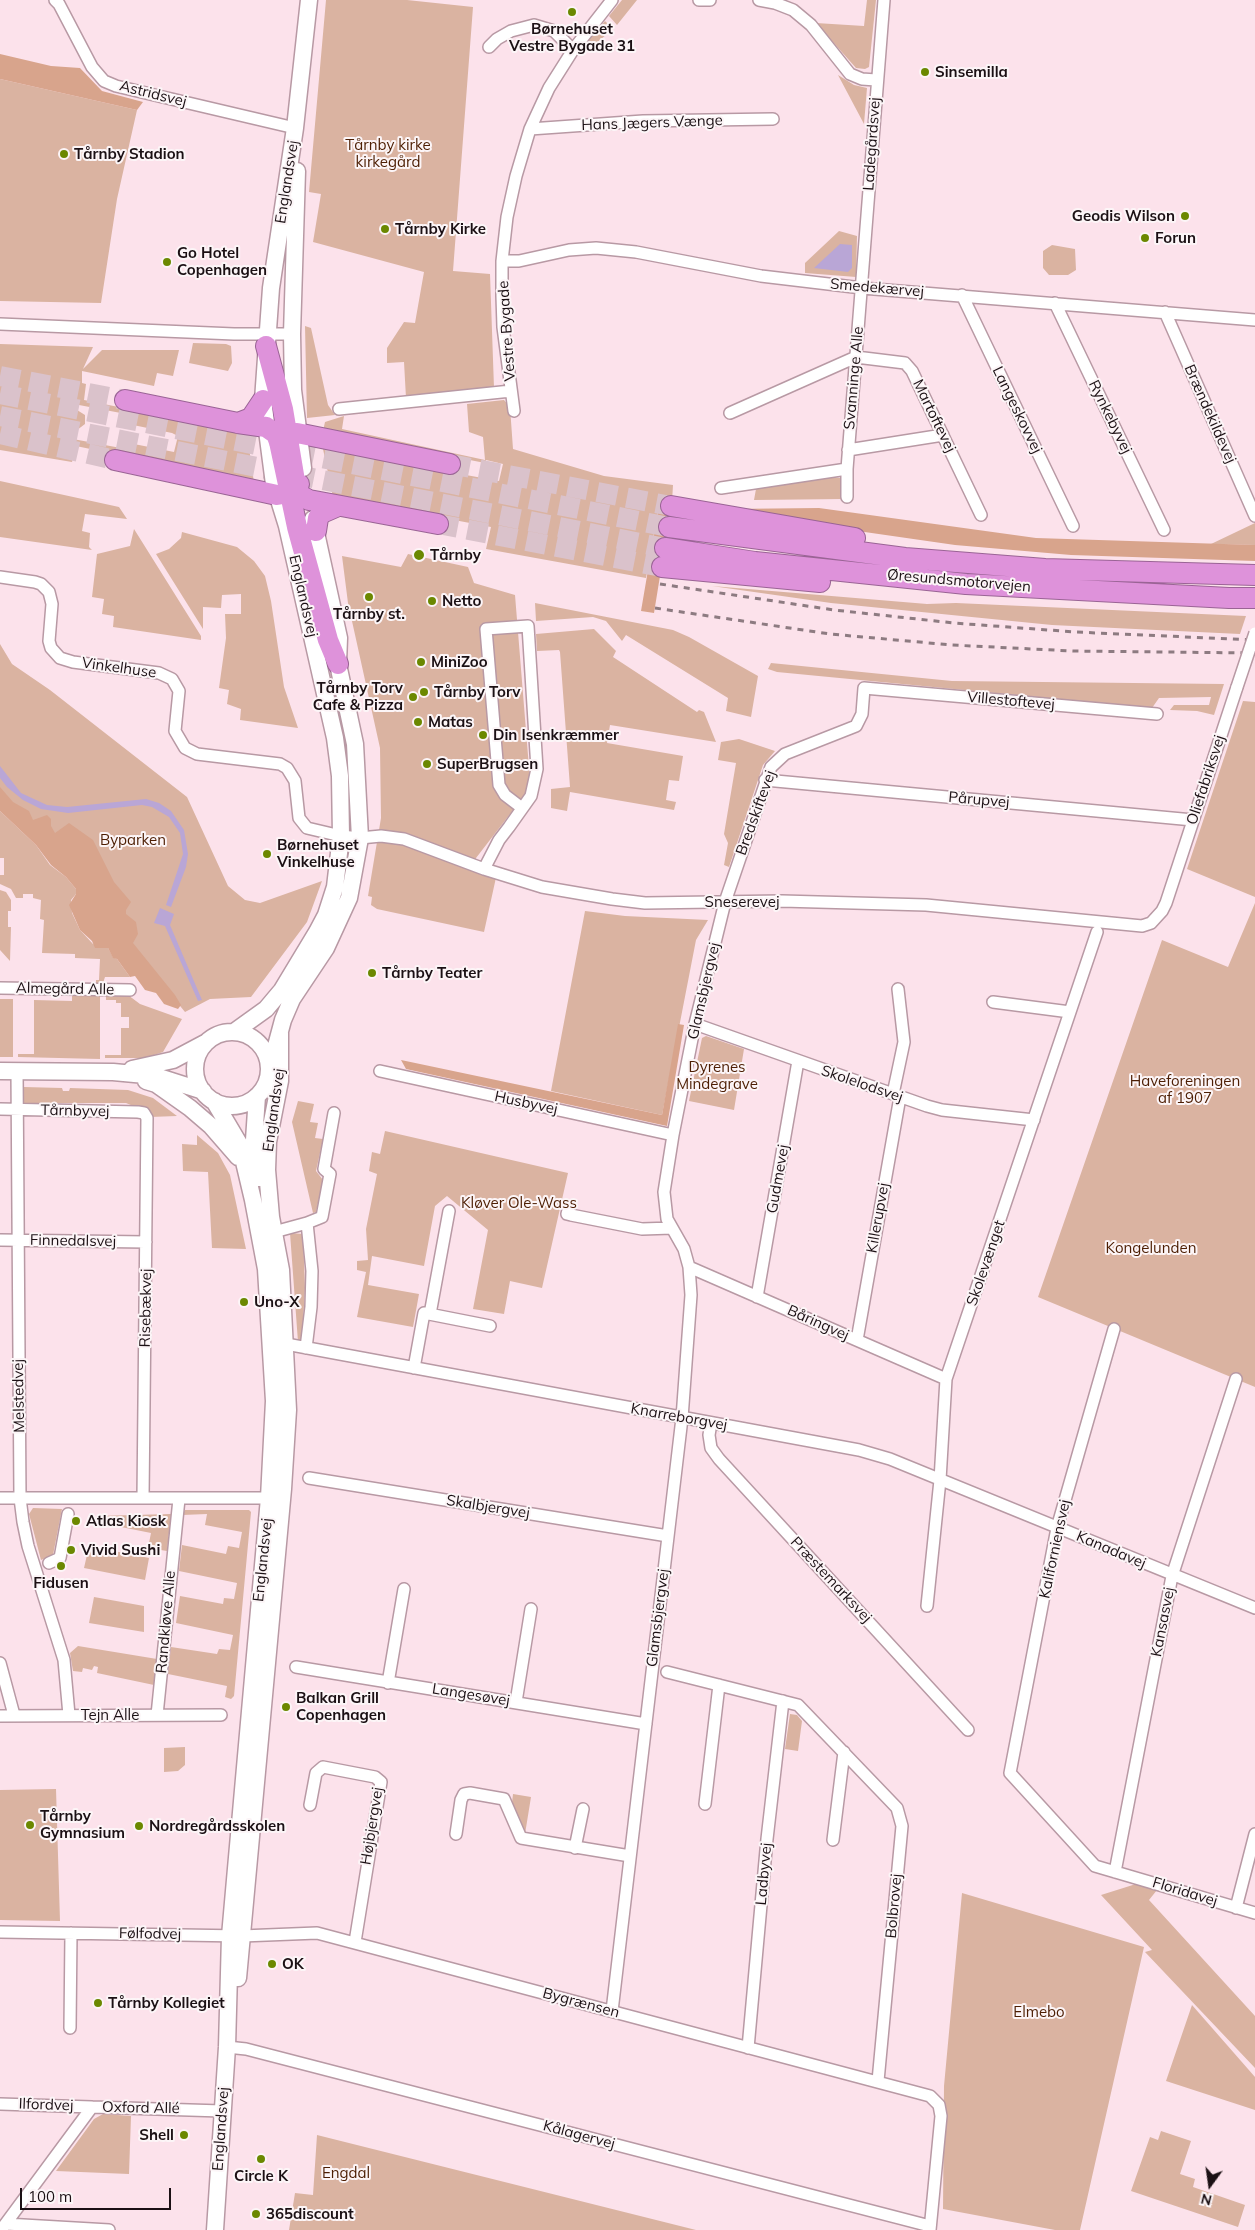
<!DOCTYPE html>
<html>
<head>
<meta charset="utf-8">
<style>
	body { margin:0 }
	#map { position:relative; width:1255px; height:2230px; overflow:hidden; background:#fce2eb; font-family:Mulish,sans-serif }
	canvas { display:block }
	.north { position:absolute; left:1185px; top:2160px; width:50px; height:50px; -webkit-text-stroke:4px #fcf5f7; paint-order:stroke; rotate:194deg; font-size:14px; font-weight:700; line-height:20px; text-align:center; color:#1b1014 }
	.north::after { content:''; display:block; margin:auto; width:18px; height:22px; background:#1b1014; clip-path:polygon(50% 0,100% 100%,50% 72%,0 100%) }
	.scale { position:absolute; left:20px; top:2188px; width:151px; height:22px; box-sizing:border-box; border:2px solid #1b1014; border-top:0; padding-left:6px; font-size:15px; line-height:18px; white-space:nowrap; color:#1b1014; -webkit-text-stroke:4px #fcf5f7; paint-order:stroke }
</style>
</head>
<body>
<div id="map">
<canvas width="1255" height="2230"></canvas>
<div class="north">N</div>
<div class="scale">100 m</div>
</div>
<script>
const g = document.querySelector('canvas').getContext('2d');
g.lineJoin = 'round';
function fill(path, color) { g.fillStyle = color; g.fill(path, 'evenodd'); }
const poly = rows => new Path2D(rows.map(r => 'M' + r).join(''));
function stroke(path, color, width, dash) { g.strokeStyle = color; g.lineWidth = width; g.lineCap = dash ? 'butt' : 'round'; g.setLineDash(dash || []); g.stroke(path); }
function drawText(font, color, halo, rows, align = 'center') {
  g.font = font + ' Mulish,sans-serif'; g.lineWidth = 4; g.setLineDash([]); g.textBaseline = 'middle'; g.strokeStyle = halo; g.fillStyle = color; for (const [text, x, y, turn = 0] of rows) {
    g.save(); g.translate(x, y); g.rotate((+turn || 0) * Math.PI / 180); g.textAlign = isNaN(turn) ? turn : align; if (halo) g.strokeText(text, 0, 0); g.fillText(text, 0, 0); g.restore();
  }
}
fill(poly([
	[326,0,407,0,473,7,453,271,490,274,494,388,406,398,404,362,387,363,387,348,404,322,415,323,424,272,313,242,321,194,309,192],
	[622,0,637,0,617,25,609,16],
	[867,0,876,0,869,67,865,69,856,68,816,23,864,26],
	[605,21,613,29,582,55,578,52],
	[838,75,854,85,867,88,864,124],
	[0,79,137,110,117,199,101,303,0,301],
	[839,231,857,236,856,277,805,273,805,263],
	[1052,245,1075,249,1076,270,1068,275,1049,275,1043,268,1043,251],
	[305,326,311,328,328,405,335,415,307,418],
	[193,343,226,344,231,346,232,363,228,371,189,363],
	[0,344,93,347,83,369,102,350,179,350,173,376,157,373,154,386,82,371,82,383,86,384,84,400,247,433,254,483,76,446,72,462,0,450],
	[79,405,126,414,133,425,172,433,178,436,174,452,134,444,126,449,73,439,73,433,85,424,85,415,77,410],
	[504,400,510,407,513,449,604,476,673,485,672,502,660,500,646,578,486,549,491,527,333,497,323,449,499,481,503,464,486,460,485,463,323,431,325,422,344,416,342,429,485,460,483,437,469,432,467,404],
	[832,477,840,478,843,499,754,500,756,489],
	[0,481,119,507,127,519,85,514,82,531,90,533,89,547,92,550,0,537],
	[1255,523,1255,545,1211,544],
	[134,529,201,636,201,640,113,627,114,616,102,614,104,599,92,597,97,554,130,546],
	[182,532,237,547,254,561,265,576,271,601,284,687,298,728,240,720,241,709,227,704,229,690,219,688,226,638,225,614,241,614,241,594,222,595,221,608,203,607,203,629,156,554,169,549,181,538],
	[408,554,468,567,474,583,515,595,530,780,524,796,476,858,475,865,497,873,484,932,377,909,371,905,372,897,368,896,381,818,380,748,348,603,342,556,401,567],
	[712,586,927,604,956,603,1246,616,1240,634,1052,625,831,603],
	[535,603,673,630,689,637,758,676,751,717,726,711,728,698,626,635,622,641,606,621,593,617,536,621],
	[594,629,616,651,613,657,697,712,699,710,704,712,716,742,610,725,607,743,683,756,679,781,669,780,666,800,676,802,674,810,570,792,567,811,551,808,551,789,570,787,560,652,559,650,537,651,536,634],
	[0,644,12,664,50,690,187,797,228,886,245,900,260,903,322,881,307,922,251,997,210,999,185,1012,63,862,0,791],
	[771,663,952,681,1224,684,1214,715,1197,711,1170,710,1174,705,1209,705,1211,697,1159,698,1152,708,777,672,768,669],
	[1243,701,1255,702,1255,897,1187,869],
	[739,739,775,751,763,765,729,867,724,865,728,843,724,834,736,763,718,760,721,742],
	[0,811,36,845,50,865,66,877,76,889,76,894,71,900,72,913,80,930,93,944,108,948,113,957,117,959,130,977,105,977,103,983,96,986,96,980,99,980,100,959,75,958,75,954,42,953,44,920,40,919,41,900,33,898,33,894,23,894,23,898,16,898,11,889,0,884,0,875,4,875,4,858,0,858],
	[0,890,6,892,11,900,11,911,8,911,8,927,11,927,10,961,0,950],
	[1255,903,1255,1387,1038,1297,1162,940,1228,967],
	[585,911,625,916,708,920,696,940,662,1115,551,1091],
	[72,994,100,994,100,1059,18,1057,18,1054,34,1054,34,1000,72,1001],
	[106,994,128,995,140,1004,182,1019,163,1052,145,1058,105,1058,105,1055,121,1055,121,1028,129,1028,129,1017,121,1017,121,1003,116,1003,116,1000,106,1000],
	[0,999,13,999,13,1057,0,1057],
	[706,1036,744,1049,734,1110,689,1101,702,1038],
	[24,1087,62,1088,63,1091,69,1091,70,1088,128,1090,153,1098,177,1116,150,1117,138,1108,126,1103,41,1103,37,1106,24,1106],
	[298,1101,314,1104,310,1122,318,1123,315,1138,323,1139,316,1171,323,1180,316,1212,313,1213,292,1122],
	[385,1131,568,1173,542,1288,510,1281,504,1314,473,1309,488,1230,447,1196,435,1206,424,1266,372,1256,368,1285,419,1294,413,1327,357,1317,366,1272,357,1270,357,1261,368,1260,366,1229,377,1174,369,1171,372,1152,380,1154],
	[197,1135,218,1153,230,1175,246,1249,212,1248,208,1172,183,1171,182,1144,197,1145],
	[290,1233,303,1234,305,1288,302,1339,298,1342],
	[33,1508,62,1509,53,1555,41,1560,29,1514],
	[185,1510,249,1510,251,1512,234,1696,231,1699,225,1697,227,1686,168,1674,171,1647,217,1654,219,1649,230,1650,233,1635,176,1623,180,1596,223,1604,224,1598,234,1599,237,1583,179,1571,182,1545,226,1554,228,1546,239,1548,242,1532,205,1525,207,1514,182,1515],
	[171,1514,167,1551,148,1548,151,1533,96,1522,96,1516],
	[89,1546,149,1558,145,1580,84,1568],
	[94,1597,144,1606,144,1632,89,1623],
	[78,1646,157,1659,154,1685,97,1673,98,1667,94,1666,92,1670,83,1668,82,1672,73,1671,70,1653],
	[790,1714,797,1715,802,1721,798,1751,785,1749],
	[185,1747,185,1765,178,1771,164,1772,164,1748],
	[56,1789,60,1921,0,1920,0,1790],
	[513,1794,531,1797,525,1834,512,1803],
	[1136,1884,1157,1890,1149,1900,1255,2016,1255,2068,1145,1952,1152,1950,1101,1895],
	[962,1893,1144,1947,1080,2230,1055,2230,943,2209,944,2086],
	[1192,2005,1255,2077,1255,2110,1166,2081],
	[103,2114,131,2116,129,2174,56,2171,94,2119],
	[1161,2131,1191,2141,1180,2174,1195,2179,1193,2187,1245,2205,1238,2227,1131,2191,1150,2137,1158,2140],
	[317,2135,696,2230,289,2230,295,2193,313,2195]
]), '#dab3a1');
fill(poly([
	[0,54,51,66,80,68,102,91,143,102,137,110,0,79],
	[660,500,672,502,654,613,641,611],
	[819,508,1036,538,1255,545,1255,561,1071,555,955,545,830,527,728,509],
	[0,787,13,802,29,811,33,820,47,815,51,819,51,826,55,833,69,823,93,840,114,882,131,902,126,910,126,914,136,922,138,934,133,943,175,995,181,1005,178,1009,164,1004,156,993,145,990,135,976,130,977,117,959,113,958,108,948,95,948,92,941,80,930,69,905,76,894,76,889,66,877,51,865,36,845,0,811],
	[678,1024,684,1025,667,1126,406,1069,401,1060,662,1115]
]), '#d8a48c');
fill(poly([
	[840,244,852,245,852,268,848,272,814,268],
	[0,766,21,793,47,805,67,807,146,799,159,803,171,811,184,830,188,854,186,867,171,907,166,905,183,854,180,833,169,817,152,807,142,805,68,813,41,809,23,800,7,787,0,778],
	[160,908,174,914,170,925,202,1000,198,1001,165,926,154,923]
]), '#b9a6d6');
stroke(poly([
	[0,376,125,400],
	[0,394,669,527],
	[0,416,665,548],
	[0,434,115,460],
	[450,464,671,506],
	[438,524,662,567]
]), '#dac2cb', 20, [20, 10]);
const street = poly([
	[55,0,59,4,92,67,104,81,116,86,295,128],
	[699,0,710,0],
	[759,0,775,3,793,10,811,25,850,74,862,79,876,80],
	[489,47,497,39,511,31,534,25,554,31,573,50],
	[530,129,643,121,773,119],
	[502,261,519,261,569,250,596,248,636,252,761,276,862,288,1255,320],
	[962,295,1073,526],
	[1055,303,1164,530],
	[1165,312,1255,516],
	[0,324,234,334,292,334],
	[339,409,511,391],
	[514,411,503,327,502,296,502,261,507,217,516,176,530,129,549,88,573,50,612,0],
	[730,413,856,357,905,363,912,371,981,515],
	[848,450,943,435],
	[721,488,847,469],
	[847,497,847,469,884,0],
	[0,577,35,582,41,584,49,592,52,604,49,641,51,648,60,658,73,662,159,673,172,679,179,691,175,731,185,748,197,754,280,764,287,768,295,781,299,818,307,828,341,836,360,838,381,836,404,839,484,869,542,887,612,899,645,903,782,901,926,905,1142,926,1151,923,1162,911,1166,903,1237,687],
	[765,780,1193,820],
	[484,869,499,840,509,827,531,796,537,769,528,626,486,629,499,785,505,795,522,808],
	[0,988,130,990],
	[993,1002,1070,1012],
	[695,1024,927,1106,942,1110,1034,1120],
	[17,1071,20,1498,23,1522,28,1546,64,1660,69,1715],
	[380,1071,673,1135],
	[893,1094,904,1042,898,989],
	[0,1109,138,1112,144,1113,147,1118,143,1498],
	[569,1207,567,1214,571,1215,642,1229,672,1228],
	[307,1223,322,1217,330,1174,324,1169,334,1113],
	[274,1232,307,1223,312,1271,311,1307,306,1348],
	[0,1240,146,1242],
	[689,1267,946,1379],
	[757,1297,798,1061],
	[430,1314,449,1211],
	[1114,1329,1057,1528,1010,1773,1095,1866,1255,1913],
	[857,1340,900,1097],
	[286,1344,859,1450,890,1459,1255,1608],
	[414,1368,424,1313,490,1326],
	[711,1423,709,1435,711,1448,719,1459,968,1730],
	[309,1478,668,1536],
	[0,1498,269,1498],
	[49,1563,60,1558,68,1514],
	[927,1606,940,1480,946,1379,1097,932],
	[0,1663,14,1715],
	[296,1667,646,1724],
	[667,1672,798,1705,897,1808,902,1826,878,2081],
	[388,1683,404,1589],
	[516,1702,531,1609],
	[157,1715,179,1499],
	[0,1716,221,1715],
	[705,1804,719,1685],
	[310,1805,316,1773,323,1767,375,1777,381,1782,355,1942],
	[456,1834,461,1800,464,1794,470,1793,504,1799,521,1838,630,1856],
	[833,1840,844,1752],
	[575,1848,583,1809],
	[1115,1872,1172,1576,1236,1379],
	[1236,1908,1255,1834],
	[0,1932,242,1936,317,1933,930,2096,939,2105,941,2116,930,2230],
	[612,2011,682,1418,691,1295,689,1267,684,1249,667,1219,664,1192,673,1135,695,1024,725,902,771,767,785,754,856,726,862,714,864,688,1157,714],
	[70,2028,71,1933],
	[227,2047,246,2049,930,2226],
	[748,2048,767,1839,783,1701],
	[0,2104,92,2107],
	[6,2224,109,2230],
	[1,2230,92,2107,222,2111]
]);
const secondary = poly([
	[297,171,292,334,293,390,303,468],
	[234,1032,266,1009,282,990,317,932,326,915,335,887,341,836,340,776,335,738,287,526,274,484,263,400,271,288,295,128,309,0],
	'195 1069a37 37 0 1 1 74 0a37 37 0 1 1-74 0Z',
	[132,1069,173,1060,205,1043],
	[0,1071,113,1072,156,1076,203,1091],
	[269,1072,283,1020,292,999,326,948,349,898,360,838,355,744,338,664,339,638,313,519],
	[146,1081,156,1084,190,1108,211,1126,238,1157],
	[257,1096,254,1140,259,1178],
	[214,1101,240,1145,253,1200,266,1269,274,1401,269,1498,230,1936,227,2047,215,2230],
	[238,1978,283,1489,288,1410,281,1270,271,1217,267,1170,268,1142,280,1081,280,1033]
]);
const highway = poly([
	[266,346,283,409,296,487,300,495,309,500,438,524],
	[125,400,238,423,266,427,276,434,279,442,297,527,328,640,338,664],
	[238,423,251,418,263,400],
	[279,443,297,433,450,464],
	[115,460,277,495,289,493,299,484],
	[671,506,855,538],
	[669,527,905,558,1045,569,1255,575],
	[316,531,318,518,322,513,338,506],
	[665,548,755,562,966,584,1229,598,1255,598],
	[662,567,820,582]
]);
stroke(street, '#b899a4', 14);
stroke(secondary, '#b899a4', 19);
stroke(highway, '#9a6495', 22);
stroke(street, '#fff', 11);
stroke(secondary, '#fff', 16);
stroke(highway, '#de92da', 20);
stroke(poly([
	[660,584,834,610,954,623,1075,632,1255,640],
	[655,608,830,634,952,645,1073,651,1255,653]
]), '#8d7b81', 3, [6, 6]);
const streetBridge = poly([
	[1237,687,1255,633]
]);
stroke(streetBridge, '#b899a4', 14, []);
stroke(streetBridge, '#fff', 11);
for (const [x, y, r, color] of [
	[572,12,5,"#6b8800"],
	[925,72,5,"#6b8800"],
	[64,154,5,"#6b8800"],
	[1185,216,5,"#6b8800"],
	[385,229,5,"#6b8800"],
	[1145,238,5,"#6b8800"],
	[167,262,5,"#6b8800"],
	[419,555,6,"#6b8800"],
	[369,597,5,"#6b8800"],
	[432,601,5,"#6b8800"],
	[421,662,5,"#6b8800"],
	[424,692,5,"#6b8800"],
	[413,697,5,"#6b8800"],
	[418,722,5,"#6b8800"],
	[483,735,5,"#6b8800"],
	[427,764,5,"#6b8800"],
	[267,854,5,"#6b8800"],
	[372,973,5,"#6b8800"],
	[244,1302,5,"#6b8800"],
	[76,1521,5,"#6b8800"],
	[71,1550,5,"#6b8800"],
	[61,1566,5,"#6b8800"],
	[286,1707,5,"#6b8800"],
	[30,1825,5,"#6b8800"],
	[139,1826,5,"#6b8800"],
	[272,1964,5,"#6b8800"],
	[98,2003,5,"#6b8800"],
	[184,2135,5,"#6b8800"],
	[261,2159,5,"#6b8800"],
	[256,2214,5,"#6b8800"]
]) { const dot = new Path2D(); dot.arc(x, y, r, 0, 2 * Math.PI); g.fillStyle = color; g.fill(dot); stroke(dot, '#fcf5f7', 2); }
drawText('bold 15px', '#1b1014', '#fcf5f7', [
	["Børnehuset",572,29,"center"],
	["Vestre Bygade 31",572,46,"center"],
	["Sinsemilla",935,72],
	["Tårnby Stadion",74,154],
	["Geodis Wilson",1175,216,"right"],
	["Tårnby Kirke",395,229],
	["Forun",1155,238],
	["Go Hotel",177,253],
	["Copenhagen",177,270],
	["Tårnby",430,555],
	["Netto",442,601],
	["Tårnby st.",369,614,"center"],
	["MiniZoo",431,662],
	["Tårnby Torv",403,688,"right"],
	["Cafe & Pizza",403,705,"right"],
	["Tårnby Torv",434,692],
	["Matas",428,722],
	["Din Isenkræmmer",493,735],
	["SuperBrugsen",437,764],
	["Børnehuset",277,845],
	["Vinkelhuse",277,862],
	["Tårnby Teater",382,973],
	["Uno-X",254,1302],
	["Atlas Kiosk",86,1521],
	["Vivid Sushi",81,1550],
	["Fidusen",61,1583,"center"],
	["Balkan Grill",296,1698],
	["Copenhagen",296,1715],
	["Tårnby",40,1816],
	["Gymnasium",40,1833],
	["Nordregårdsskolen",149,1826],
	["OK",282,1964],
	["Tårnby Kollegiet",108,2003],
	["Shell",174,2135,"right"],
	["Circle K",261,2176,"center"],
	["365discount",266,2214]
], 'left');
drawText('15px', '#1b1014', '#fcf5f7', [
	["Astridsvej",153,94,14],
	["Hans Jægers Vænge",652,123,-2],
	["Ladegårdsvej",872,144,-86],
	["Englandsvej",287,182,-81],
	["Smedekærvej",877,288,5],
	["Vestre Bygade",507,331,-94],
	["Svanninge Alle",854,378,-85],
	["Langeskovvej",1017,410,64],
	["Brændekildevej",1210,414,66],
	["Martoftevej",934,416,64],
	["Rynkebyvej",1110,417,64],
	["Øresundsmotorvejen",959,581,5],
	["Englandsvej",303,596,77],
	["Vinkelhuse",119,668,8],
	["Villestoftevej",1011,701,5],
	["Oliefabriksvej",1206,780,-72],
	["Pårupvej",979,800,5],
	["Bredskiftevej",756,813,-70],
	["Sneserevej",742,902],
	["Almegård Alle",65,989,1],
	["Glamsbjergvej",704,991,-77],
	["Skolelodsvej",862,1084,19],
	["Husbyvej",526,1103,12],
	["Englandsvej",274,1110,-82],
	["Tårnbyvej",75,1111,1],
	["Gudmevej",778,1179,-80],
	["Killerupvej",878,1218,-80],
	["Finnedalsvej",73,1241,1],
	["Skolevænget",986,1263,-71],
	["Risebækvej",146,1308,-89],
	["Båringvej",818,1323,24],
	["Melstedvej",19,1396,-91],
	["Knarreborgvej",679,1417,10],
	["Skalbjergvej",488,1507,9],
	["Kaliforniensvej",1055,1549,-78],
	["Kanadavej",1111,1550,23],
	["Englandsvej",263,1560,-84],
	["Præstemarksvej",831,1580,47],
	["Glamsbjergvej",658,1618,-83],
	["Randkløve Alle",166,1622,-85],
	["Kansasvej",1163,1622,-79],
	["Langesøvej",471,1695,9],
	["Tejn Alle",110,1715],
	["Højbjergvej",372,1826,-81],
	["Ladbyvej",764,1874,-85],
	["Floridavej",1185,1892,17],
	["Bolbrovej",894,1906,-85],
	["Følfodvej",150,1934,1],
	["Bygrænsen",581,2003,15],
	["Ilfordvej",46,2105,2],
	["Oxford Allé",141,2108,1],
	["Englandsvej",221,2129,-86],
	["Kålagervej",579,2135,15]
]);
drawText('15px', '#4d1e03', '#fcf5f7', [
	["Tårnby kirke",388,145],
	["kirkegård",388,162],
	["Byparken",133,840],
	["Dyrenes",717,1067],
	["Mindegrave",717,1084],
	["Haveforeningen",1185,1081],
	["af 1907",1185,1098],
	["Kløver Ole-Wass",519,1203],
	["Kongelunden",1151,1248],
	["Elmebo",1039,2012],
	["Engdal",346,2173]
]);
</script>
</body>
</html>
